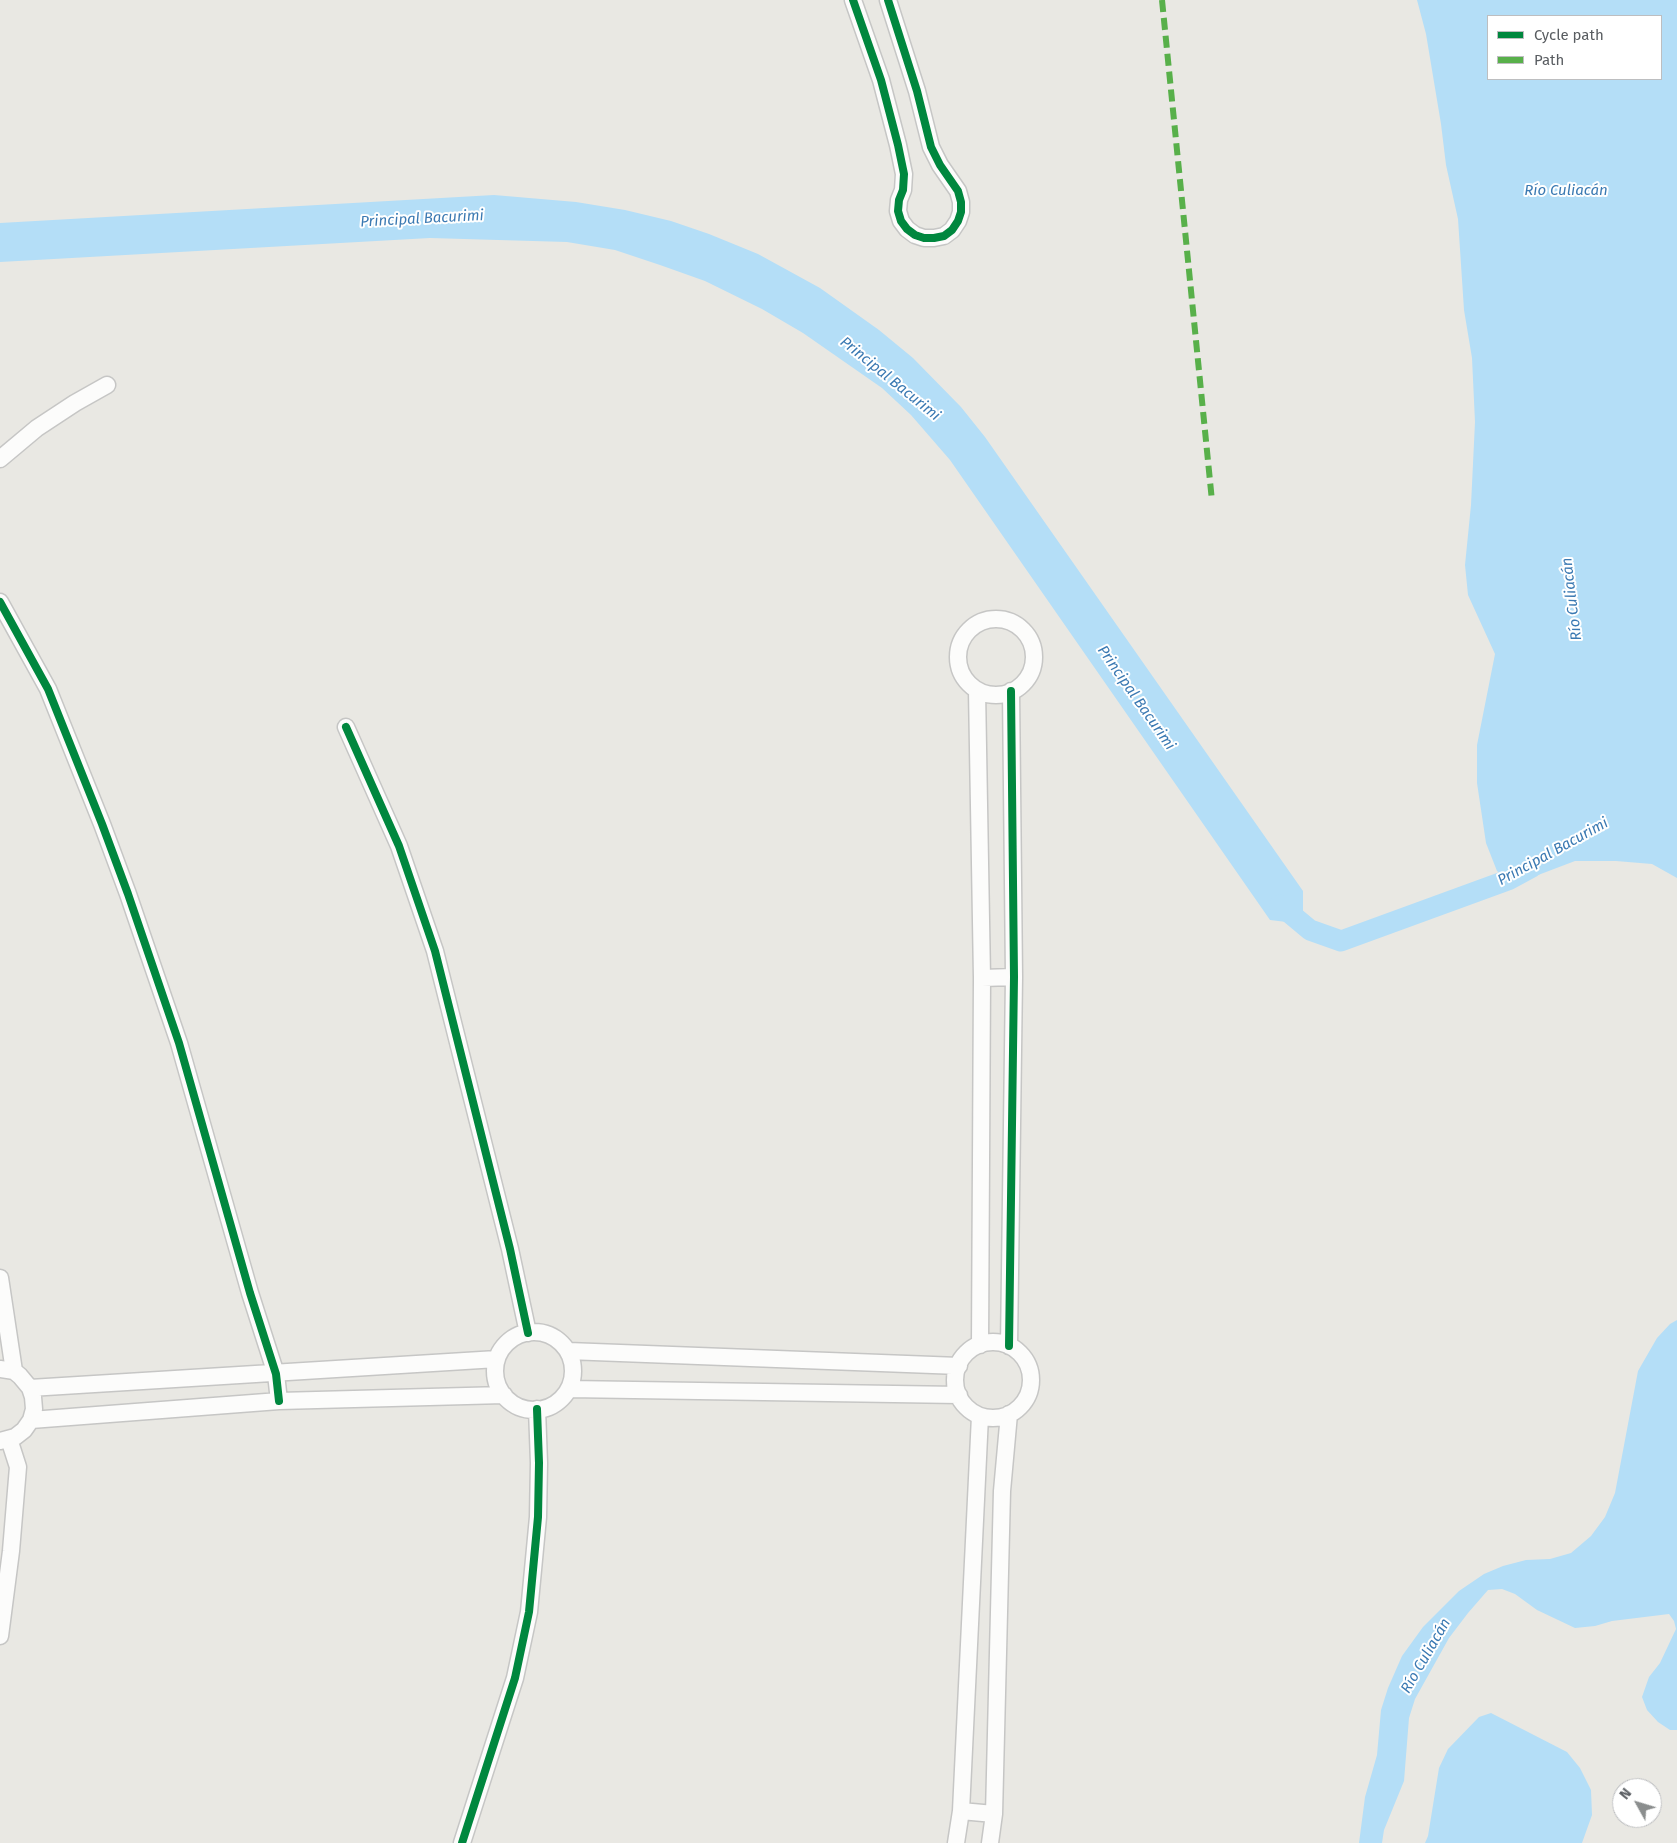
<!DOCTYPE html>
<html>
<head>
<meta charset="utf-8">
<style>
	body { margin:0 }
	#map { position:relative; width:1677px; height:1843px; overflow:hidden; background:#e9e8e3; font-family:"Fira Sans",sans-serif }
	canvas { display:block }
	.legend { position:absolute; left:1487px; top:15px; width:175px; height:65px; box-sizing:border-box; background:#fff; border:1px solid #bdbec0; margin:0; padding:6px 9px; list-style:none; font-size:15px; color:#595d61 }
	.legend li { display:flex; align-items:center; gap:10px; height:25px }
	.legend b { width:25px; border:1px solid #bdbec0 }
	.north { position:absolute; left:1612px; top:1778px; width:50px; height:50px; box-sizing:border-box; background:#fff; border:1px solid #bdbec0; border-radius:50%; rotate:309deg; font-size:14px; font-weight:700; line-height:20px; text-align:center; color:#595d61 }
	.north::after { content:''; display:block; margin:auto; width:18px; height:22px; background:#8b8e8e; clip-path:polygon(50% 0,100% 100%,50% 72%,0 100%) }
</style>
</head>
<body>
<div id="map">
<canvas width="1677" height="1843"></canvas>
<ul class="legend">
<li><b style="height:6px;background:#00873e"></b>Cycle path</li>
<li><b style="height:6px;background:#58b04a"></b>Path</li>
</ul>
<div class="north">N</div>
</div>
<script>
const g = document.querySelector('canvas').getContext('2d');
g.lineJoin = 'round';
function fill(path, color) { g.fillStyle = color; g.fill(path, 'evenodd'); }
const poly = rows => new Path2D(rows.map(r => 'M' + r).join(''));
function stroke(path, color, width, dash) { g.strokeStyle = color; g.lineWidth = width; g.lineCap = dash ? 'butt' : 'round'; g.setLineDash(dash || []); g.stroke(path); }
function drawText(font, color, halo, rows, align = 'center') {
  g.font = font + ' "Fira Sans",sans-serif'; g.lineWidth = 4; g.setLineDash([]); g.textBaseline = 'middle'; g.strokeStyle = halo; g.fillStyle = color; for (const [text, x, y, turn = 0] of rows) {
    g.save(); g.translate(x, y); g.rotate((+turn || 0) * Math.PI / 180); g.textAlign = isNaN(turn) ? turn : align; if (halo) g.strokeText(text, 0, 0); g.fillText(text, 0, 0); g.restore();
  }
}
fill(poly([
	[1417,0,1677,0,1677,878,1652,864,1616,861,1575,861,1525,880,1508,880,1497,871,1486,843,1477,783,1477,745,1495,654,1468,595,1465,565,1471,505,1475,422,1472,358,1464,310,1458,219,1446,165,1441,124,1426,34],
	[1661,16,1661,79,1488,79,1488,16],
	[494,195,576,202,625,210,671,221,709,234,758,254,820,288,879,330,913,358,961,407,985,437,1303,891,1303,924,1270,920,950,460,911,415,882,388,803,333,762,309,705,281,660,265,615,250,567,242,430,238,0,262,0,223],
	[1677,1320,1677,1730,1670,1730,1658,1722,1647,1710,1642,1697,1649,1677,1660,1663,1676,1629,1674,1621,1669,1614,1612,1621,1595,1626,1575,1628,1537,1610,1515,1594,1502,1589,1488,1590,1468,1613,1449,1638,1415,1699,1409,1718,1404,1781,1384,1830,1382,1843,1359,1843,1365,1797,1377,1755,1381,1710,1388,1688,1402,1656,1423,1627,1459,1591,1484,1574,1503,1566,1526,1560,1550,1559,1571,1553,1591,1536,1605,1517,1615,1493,1638,1371,1657,1338,1670,1324],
	[1491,1713,1567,1752,1580,1768,1591,1790,1592,1815,1582,1843,1425,1843,1428,1836,1439,1768,1448,1749,1479,1717]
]), '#b4def7');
stroke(poly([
	[1280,905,1310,930,1341,941,1508,880,1532,867]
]), '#b4def7', 21);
const street = poly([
	[853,0,881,80,898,145,904,174,903,190,899,200,898,211,901,221,907,229,915,235,924,238,934,238,944,236,952,230,958,221,961,212,961,202,958,191,940,165,931,147,917,91,888,0],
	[0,459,37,428,75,403,107,385],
	[0,602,48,689,102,824,128,894,179,1043,250,1293,276,1374,279,1401],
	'958 657a38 38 0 1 1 76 0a38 38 0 1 1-76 0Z',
	[977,690,982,978,980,1345],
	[346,727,399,846,435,951,510,1249,528,1333],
	[982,978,1014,977],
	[0,1278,14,1371],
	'495 1371a39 39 0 1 1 78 0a39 39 0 1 1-78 0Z',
	'955 1380a38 38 0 1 1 76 0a38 38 0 1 1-76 0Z',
	[1009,1346,1014,977,1011,691],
	[568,1351,959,1366],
	[0,1369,14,1371,20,1376,30,1388,33,1397,34,1409,31,1420,24,1430,15,1437,0,1441],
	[30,1388,497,1359],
	[569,1389,959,1395],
	[31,1420,279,1401,504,1395],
	[0,1636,11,1551,18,1467,9,1439],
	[961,1811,994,1814],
	[462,1843,515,1678,529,1612,538,1517,539,1463,537,1409],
	[956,1843,961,1811,980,1416],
	[990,1843,994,1814,1002,1491,1009,1414]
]);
stroke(street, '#c6c6c5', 19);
stroke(street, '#fcfcfb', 16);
stroke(poly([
	[1162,0,1212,501]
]), '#58b04a', 6, [12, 6]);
stroke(poly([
	[853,0,881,80,898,145,904,174,903,190,899,200,898,211,901,221,907,229,915,235,924,238,934,238,944,236,952,230,958,221,961,212,961,202,958,191,940,165,931,147,917,91,888,0],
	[0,602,48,689,102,824,128,894,179,1043,250,1293,276,1374,279,1401],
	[346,727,399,846,435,951,510,1249,528,1333],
	[1009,1346,1014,977,1011,691],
	[462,1843,515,1678,529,1612,538,1517,539,1463,537,1409]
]), '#00873e', 8);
drawText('italic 15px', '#3a79b2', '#fff', [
	["Río Culiacán",1566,191],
	["Principal Bacurimi",422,219,-3],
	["Principal Bacurimi",890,379,39],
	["Río Culiacán",1572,599,-97],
	["Principal Bacurimi",1136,698,55],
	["Principal Bacurimi",1553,852,-29],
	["Río Culiacán",1426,1656,-60]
]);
</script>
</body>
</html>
